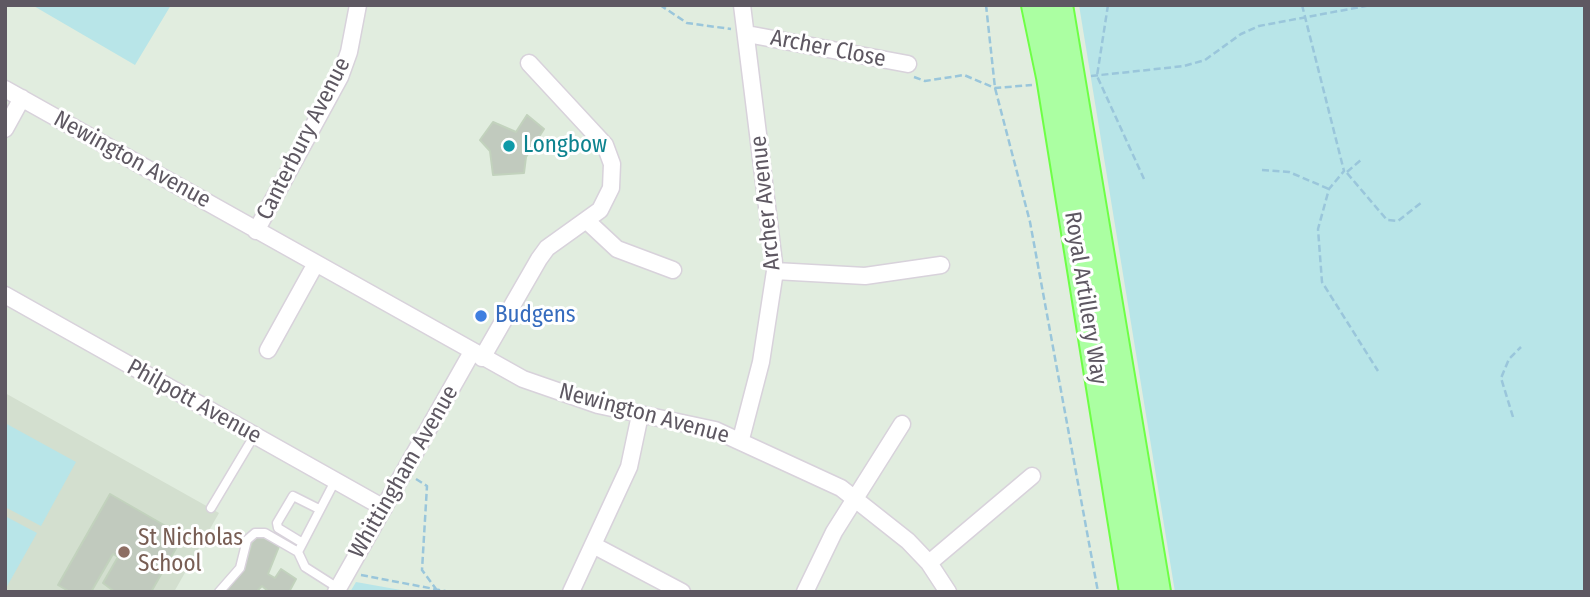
<!DOCTYPE html>
<html>
<head>
<meta charset="utf-8">
<style>
	body { margin:0 }
	#map { position:relative; width:1590px; height:597px; overflow:hidden; background:#e1eddf; font-family:"Fira Sans Condensed",sans-serif }
	canvas { display:block }
	.frame { position:absolute; inset:0; border:7px solid #5e5862; pointer-events:none }
</style>
</head>
<body>
<div id="map">
<canvas width="1590" height="597"></canvas>
<div class="frame"></div>
</div>
<script>
const g = document.querySelector('canvas').getContext('2d');
g.lineJoin = 'round';
function fill(path, color) { g.fillStyle = color; g.fill(path, 'evenodd'); }
const poly = rows => new Path2D(rows.map(r => 'M' + r).join(''));
function stroke(path, color, width, dash) { g.strokeStyle = color; g.lineWidth = width; g.lineCap = dash ? 'butt' : 'round'; g.setLineDash(dash || []); g.stroke(path); }
function drawText(font, color, halo, rows, align = 'center') {
  g.font = font + ' "Fira Sans Condensed",sans-serif'; g.lineWidth = 6; g.setLineDash([]); g.textBaseline = 'middle'; g.strokeStyle = halo; g.fillStyle = color; for (const [text, x, y, turn = 0] of rows) {
    g.save(); g.translate(x, y); g.rotate((+turn || 0) * Math.PI / 180); g.textAlign = isNaN(turn) ? turn : align; if (halo) g.strokeText(text, 0, 0); g.fillText(text, 0, 0); g.restore();
  }
}
fill(poly([
	[5,393,219,513,174,592,5,592]
]), '#d3dfcf');
fill(poly([
	[32,5,171,5,135,65],
	[1079,5,1585,5,1585,592,1175,592],
	[5,423,76,462,41,526,5,507],
	[5,516,37,533,5,590],
	[356,582,412,592,350,592]
]), '#b8e5e8');
const building = poly([
	[527,115,544,129,526,157,524,173,493,175,490,151,480,140,493,122,516,132,527,115],
	[110,494,183,536,151,592,115,592,103,583,118,557,113,554,91,592,70,592,58,585,110,494],
	[255,535,280,544,268,574,275,578,281,569,296,579,289,592,269,592,262,586,256,592,229,592,225,588,244,567,255,535]
]);
fill(building, '#c1cabe');
stroke(building, '#c2d2bd', 2);
const lane = poly([
	[335,481,298,552,305,567,338,588],
	[211,508,254,436],
	[301,542,278,528,277,523,293,496,319,509],
	[219,592,240,568,247,540,255,533,265,533,298,552]
]);
const street = poly([
	[747,34,908,64],
	[5,89,523,379,598,405,715,430,841,488,908,541,929,563,948,592],
	[5,129,22,98],
	[587,221,617,249,673,270],
	[256,231,340,77,349,52,358,5],
	[775,271,865,276,941,265],
	[5,295,384,508],
	[268,350,315,265],
	[482,358,539,259,547,248,600,210,611,188,612,164,605,145,529,63],
	[741,439,761,362,775,271,742,5],
	[593,545,682,592],
	[929,563,1032,476],
	[336,592,472,352],
	[571,592,629,467,640,415],
	[805,592,834,532,902,424]
]);
const primary = poly([
	[1035,5,1050,77,1133,592],
	[1059,5,1157,592]
]);
stroke(lane, '#d8d2db', 11);
stroke(street, '#d8d2db', 19);
stroke(primary, '#6eff46', 30);
stroke(poly([
	[660,5,687,23,731,29],
	[986,5,995,88,1030,222,1098,592],
	[1108,5,1097,76,1144,179],
	[1302,5,1344,171,1329,189,1318,229,1322,282,1378,371],
	[1091,76,1184,66,1205,60,1241,34,1259,26,1371,5],
	[914,77,925,81,964,75,995,88,1032,85],
	[1262,170,1289,172,1329,189],
	[1347,172,1362,159],
	[1347,173,1387,220,1398,221,1422,202],
	[1513,417,1501,378,1509,359,1521,347],
	[416,479,427,486,422,570,436,589],
	[361,575,450,592]
]), '#9ac6db', 2.5, [7, 3.5]);
stroke(lane, '#fff', 8);
stroke(street, '#fff', 16);
stroke(primary, '#abffa2', 26);
for (const [x, y, r, color] of [
	[509,146,7,"#0f9aa8"],
	[481,316,7,"#3f7fe0"],
	[124,552,7,"#8d6e63"]
]) { const dot = new Path2D(); dot.arc(x, y, r, 0, 2 * Math.PI); g.fillStyle = color; g.fill(dot); stroke(dot, '#fff', 2.5); }
drawText('23px', '#5e5862', '#fff', [
	["Archer Close",828,49,11],
	["Canterbury Avenue",304,139,-63],
	["Newington Avenue",132,160,29],
	["Archer Avenue",766,203,-96],
	["Royal Artillery Way",1085,298,81],
	["Philpott Avenue",194,402,29],
	["Newington Avenue",644,414,15],
	["Whittingham Avenue",404,472,-60]
]);
drawText('23px', '#0d838f', '#fff', [
	["Longbow",523,146]
], 'left');
drawText('23px', '#366cbe', '#fff', [
	["Budgens",495,316]
], 'left');
drawText('23px', '#785e54', '#fff', [
	["St Nicholas",138,539],
	["School",138,565]
], 'left');
</script>
</body>
</html>
